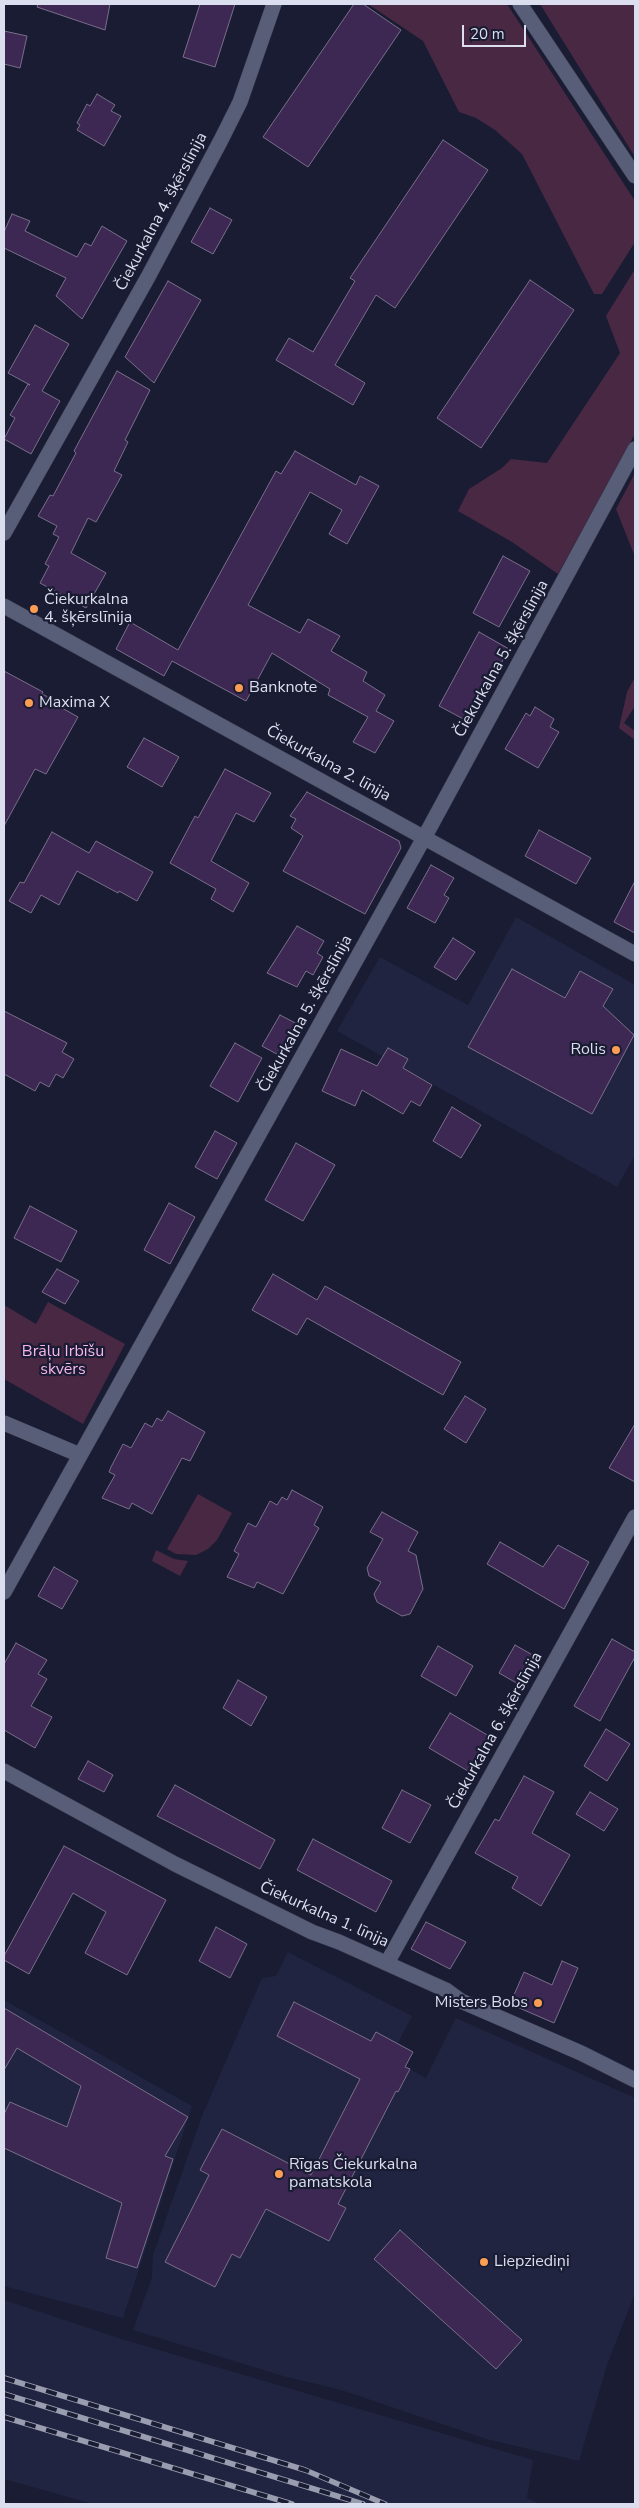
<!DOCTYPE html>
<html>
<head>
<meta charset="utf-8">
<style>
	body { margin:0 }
	#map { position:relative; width:639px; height:2508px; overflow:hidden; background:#191c32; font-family:"Nunito Sans",sans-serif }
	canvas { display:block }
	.frame { position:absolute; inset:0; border:5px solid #dbdeee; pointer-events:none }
	.scale { position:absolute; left:462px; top:25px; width:64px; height:22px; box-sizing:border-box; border:2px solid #dbdeee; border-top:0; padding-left:6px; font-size:15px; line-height:18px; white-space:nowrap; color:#dbdeee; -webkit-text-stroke:4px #191c32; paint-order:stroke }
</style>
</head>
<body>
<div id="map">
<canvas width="639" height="2508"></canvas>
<div class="frame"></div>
<div class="scale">20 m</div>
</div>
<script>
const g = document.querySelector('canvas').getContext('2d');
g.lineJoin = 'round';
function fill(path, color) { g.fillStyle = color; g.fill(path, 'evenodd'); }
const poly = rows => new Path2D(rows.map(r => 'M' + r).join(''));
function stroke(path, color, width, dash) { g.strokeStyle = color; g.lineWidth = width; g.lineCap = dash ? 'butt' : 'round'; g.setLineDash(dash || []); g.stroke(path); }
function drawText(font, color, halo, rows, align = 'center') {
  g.font = font + ' "Nunito Sans",sans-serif'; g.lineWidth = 4.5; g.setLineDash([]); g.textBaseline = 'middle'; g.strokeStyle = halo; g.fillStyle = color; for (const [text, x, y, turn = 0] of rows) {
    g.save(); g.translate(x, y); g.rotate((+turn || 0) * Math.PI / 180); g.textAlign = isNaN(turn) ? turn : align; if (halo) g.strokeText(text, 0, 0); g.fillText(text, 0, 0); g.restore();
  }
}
fill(poly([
	[516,917,635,985,635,1155,617,1187,337,1031,380,957,468,1005],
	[288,1952,412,2016,398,2043,413,2052,406,2067,426,2078,456,2018,635,2098,635,2293,607,2365,579,2461,486,2439,341,2390,283,2376,133,2330,152,2277,153,2255,202,2116,262,1978,276,1976],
	[4,2000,192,2106,123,2318,4,2286],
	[4,2300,125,2340,533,2460,527,2498,539,2504,93,2504,4,2479]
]), '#202440');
fill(poly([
	[368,4,507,4,635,201,635,242,602,294,594,294,522,154,495,130,476,118,459,112,423,41],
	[540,4,635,4,635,157],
	[635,269,635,434,558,574,512,542,458,511,469,489,502,468,511,459,547,463,620,353,606,316],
	[635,473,635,557,616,509],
	[635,677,635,706,624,723,635,731,635,740,619,728,627,692],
	[48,1302,125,1344,83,1424,4,1379,4,1305,36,1324],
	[198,1494,232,1513,217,1540,208,1549,196,1555,176,1554,167,1549],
	[156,1550,174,1559,188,1561,180,1576,152,1561]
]), '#492844');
const building = poly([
	[38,4,110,4,105,30,37,7,38,4],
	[200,4,235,4,215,67,183,57,200,4],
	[354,4,363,4,401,30,308,167,263,137,354,4],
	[4,31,27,36,20,68,4,64,4,31],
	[97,94,115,105,111,111,121,116,104,146,77,130,80,125,77,123,87,104,90,106,97,94],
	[443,140,488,170,395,308,376,295,335,365,365,383,353,405,276,360,289,338,313,352,355,281,350,278,443,140],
	[210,208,232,220,213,254,191,242,210,208],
	[12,214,30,221,25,231,77,257,85,243,91,246,102,226,127,241,82,319,56,296,66,278,4,248,4,232,12,214],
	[530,280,574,310,481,448,437,418,530,280],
	[168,281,201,300,154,383,125,357,168,281],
	[35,325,69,344,42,391,60,401,31,454,4,439,15,418,10,415,28,384,30,385,8,373,35,325],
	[117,371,150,390,125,440,128,442,114,471,122,475,96,522,88,518,71,553,106,573,86,608,40,583,49,566,45,564,59,537,53,534,57,526,38,516,50,495,53,496,76,453,74,451,117,371],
	[295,451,356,485,360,476,379,486,347,544,329,534,342,510,310,492,248,605,300,633,308,619,340,636,331,651,367,672,363,681,385,695,376,711,394,721,375,753,353,742,368,717,328,695,330,689,272,653,246,701,172,661,164,676,116,649,130,622,178,650,276,471,281,474,295,451],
	[503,556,530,571,499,627,473,613,503,556],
	[479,632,509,649,469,722,439,706,479,632],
	[4,671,43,692,42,694,56,701,55,704,78,717,46,774,35,769,4,826,4,671],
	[535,707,554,719,550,727,559,732,538,768,505,749,526,713,530,716,535,707],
	[144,738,179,757,162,787,127,767,144,738],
	[225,769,271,793,254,822,236,813,211,861,249,883,233,912,211,899,216,889,170,863,195,816,198,818,225,769],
	[307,792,399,841,401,848,365,914,283,871,303,836,291,828,296,819,290,816,307,792],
	[539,830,591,858,576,884,525,856,539,830],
	[52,832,89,853,96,841,153,872,137,901,119,891,118,893,77,871,59,905,41,895,31,913,9,901,20,882,24,883,52,832],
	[431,865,454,878,444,895,449,898,435,923,407,908,431,865],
	[635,881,635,933,614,922,635,881],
	[297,926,324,941,317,953,323,957,313,975,306,971,297,987,267,973,297,926],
	[453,938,475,952,456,980,434,967,453,938],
	[512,969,565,998,580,971,613,989,603,1006,634,1035,592,1114,468,1047,512,969],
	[4,1011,67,1043,62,1052,74,1059,63,1078,56,1074,49,1087,40,1082,35,1091,4,1074,4,1011],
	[280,1015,301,1026,284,1058,262,1046,280,1015],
	[235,1043,262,1058,238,1102,210,1086,235,1043],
	[388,1048,408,1059,403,1068,432,1085,420,1106,411,1101,403,1114,362,1090,355,1106,322,1091,341,1049,377,1066,388,1048],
	[452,1107,481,1125,461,1158,433,1141,452,1107],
	[215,1131,237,1143,217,1179,195,1167,215,1131],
	[296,1143,335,1165,303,1221,265,1200,296,1143],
	[169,1203,195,1217,170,1264,144,1250,169,1203],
	[30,1206,77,1231,61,1262,14,1238,30,1206],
	[57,1269,79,1281,65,1304,42,1292,57,1269],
	[273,1274,317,1300,325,1286,461,1362,443,1395,307,1318,297,1335,252,1310,273,1274],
	[465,1396,486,1409,466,1443,444,1429,465,1396],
	[168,1411,205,1432,190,1461,182,1458,152,1514,132,1503,129,1509,102,1498,115,1475,109,1472,111,1467,123,1444,131,1448,145,1423,152,1427,157,1418,162,1421,168,1411],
	[635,1424,635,1482,609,1468,635,1424],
	[292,1490,323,1507,314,1525,319,1528,283,1594,257,1582,254,1588,227,1577,239,1554,234,1551,248,1523,256,1527,270,1501,277,1505,282,1497,287,1500,292,1490],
	[382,1512,418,1532,408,1551,416,1555,423,1589,410,1614,402,1616,377,1602,374,1594,381,1582,369,1576,367,1568,383,1539,370,1532,382,1512],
	[500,1542,543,1567,558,1545,589,1562,564,1609,487,1564,500,1542],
	[54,1567,78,1581,62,1609,38,1596,54,1567],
	[612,1639,635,1652,635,1657,600,1721,574,1706,612,1639],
	[16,1643,47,1660,38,1674,47,1679,31,1706,52,1717,35,1748,4,1730,4,1664,16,1643],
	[515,1645,536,1657,520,1685,499,1673,515,1645],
	[438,1646,473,1666,456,1696,421,1676,438,1646],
	[238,1680,267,1697,251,1726,223,1708,238,1680],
	[450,1713,489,1736,468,1771,429,1748,450,1713],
	[606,1729,630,1744,607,1781,584,1766,606,1729],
	[88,1761,113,1775,104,1792,78,1779,88,1761],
	[524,1776,554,1792,532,1833,570,1855,541,1906,512,1888,518,1877,475,1853,495,1819,499,1821,524,1776],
	[175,1785,275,1840,260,1869,157,1816,175,1785],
	[402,1790,431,1805,410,1843,382,1828,402,1790],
	[590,1792,618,1809,604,1831,576,1814,590,1792],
	[313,1839,392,1881,376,1912,297,1870,313,1839],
	[64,1846,166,1900,127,1975,85,1953,106,1912,73,1893,29,1974,4,1960,4,1956,64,1846],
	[426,1922,466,1942,450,1969,411,1949,426,1922],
	[216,1927,247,1944,230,1978,199,1961,216,1927],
	[562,1961,578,1968,554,2023,510,2004,524,1972,552,1985,562,1961],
	[294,2002,371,2041,376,2032,413,2052,405,2067,410,2069,398,2092,396,2091,338,2204,346,2208,329,2241,266,2209,240,2258,232,2254,215,2287,165,2262,209,2175,200,2170,222,2129,311,2175,360,2079,277,2036,294,2002],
	[4,2008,188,2117,165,2156,173,2159,137,2268,106,2258,122,2203,4,2148,4,2114,10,2102,67,2127,81,2086,17,2048,4,2070,4,2008],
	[400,2230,522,2340,496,2369,374,2259,400,2230]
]);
fill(building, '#3c2852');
stroke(building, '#7a6f8a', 1);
const minor = poly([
	[520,4,635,176],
	[4,533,148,277,221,140,240,102,274,4],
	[4,1423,80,1455],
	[4,1592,430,827,635,449],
	[387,1963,635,1517]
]);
const tertiary = poly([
	[4,606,635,954],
	[4,1771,175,1864,312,1932,339,1942,446,1990,461,2001,581,2053,635,2080]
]);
stroke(minor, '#343648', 16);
stroke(tertiary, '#343648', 16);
stroke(minor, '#585d78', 15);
stroke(tertiary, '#585d78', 15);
const rail = poly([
	[4,2378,305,2470,385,2504],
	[4,2394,363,2504],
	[4,2417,292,2504]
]);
stroke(rail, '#9a9daf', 5.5);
stroke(rail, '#191c32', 4, [11]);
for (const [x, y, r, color] of [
	[34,609,5,"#fc9d54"],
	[239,688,5,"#fc9d54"],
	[29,703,5,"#fc9d54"],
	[616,1050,5,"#fc9d54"],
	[538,2003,5,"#fc9d54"],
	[279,2174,5,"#fc9d54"],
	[484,2262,5,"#fc9d54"]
]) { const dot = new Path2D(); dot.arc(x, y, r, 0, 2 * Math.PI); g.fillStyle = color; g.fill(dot); stroke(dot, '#191c32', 2); }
drawText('16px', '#dbdeee', '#191c32', [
	["Čiekurkalna 4. šķērslīnija",162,212,-62],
	["Čiekurkalna 5. šķērslīnija",502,659,-61],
	["Čiekurkalna 2. līnija",328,764,29],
	["Čiekurkalna 5. šķērslīnija",306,1014,-61],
	["Čiekurkalna 6. šķērslīnija",496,1731,-61],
	["Čiekurkalna 1. līnija",324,1915,24]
]);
drawText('16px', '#dbdeee', '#191c32', [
	["Čiekurkalna",44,600],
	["4. šķērslīnija",44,618],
	["Banknote",249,688],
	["Maxima X",39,703],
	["Rolis",606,1050,"right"],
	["Misters Bobs",528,2003,"right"],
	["Rīgas Čiekurkalna",289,2165],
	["pamatskola",289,2183],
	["Liepziediņi",494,2262]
], 'left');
drawText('16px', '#f8b4ec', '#191c32', [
	["Brāļu Irbīšu",63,1352],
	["skvērs",63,1370]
]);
</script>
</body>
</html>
